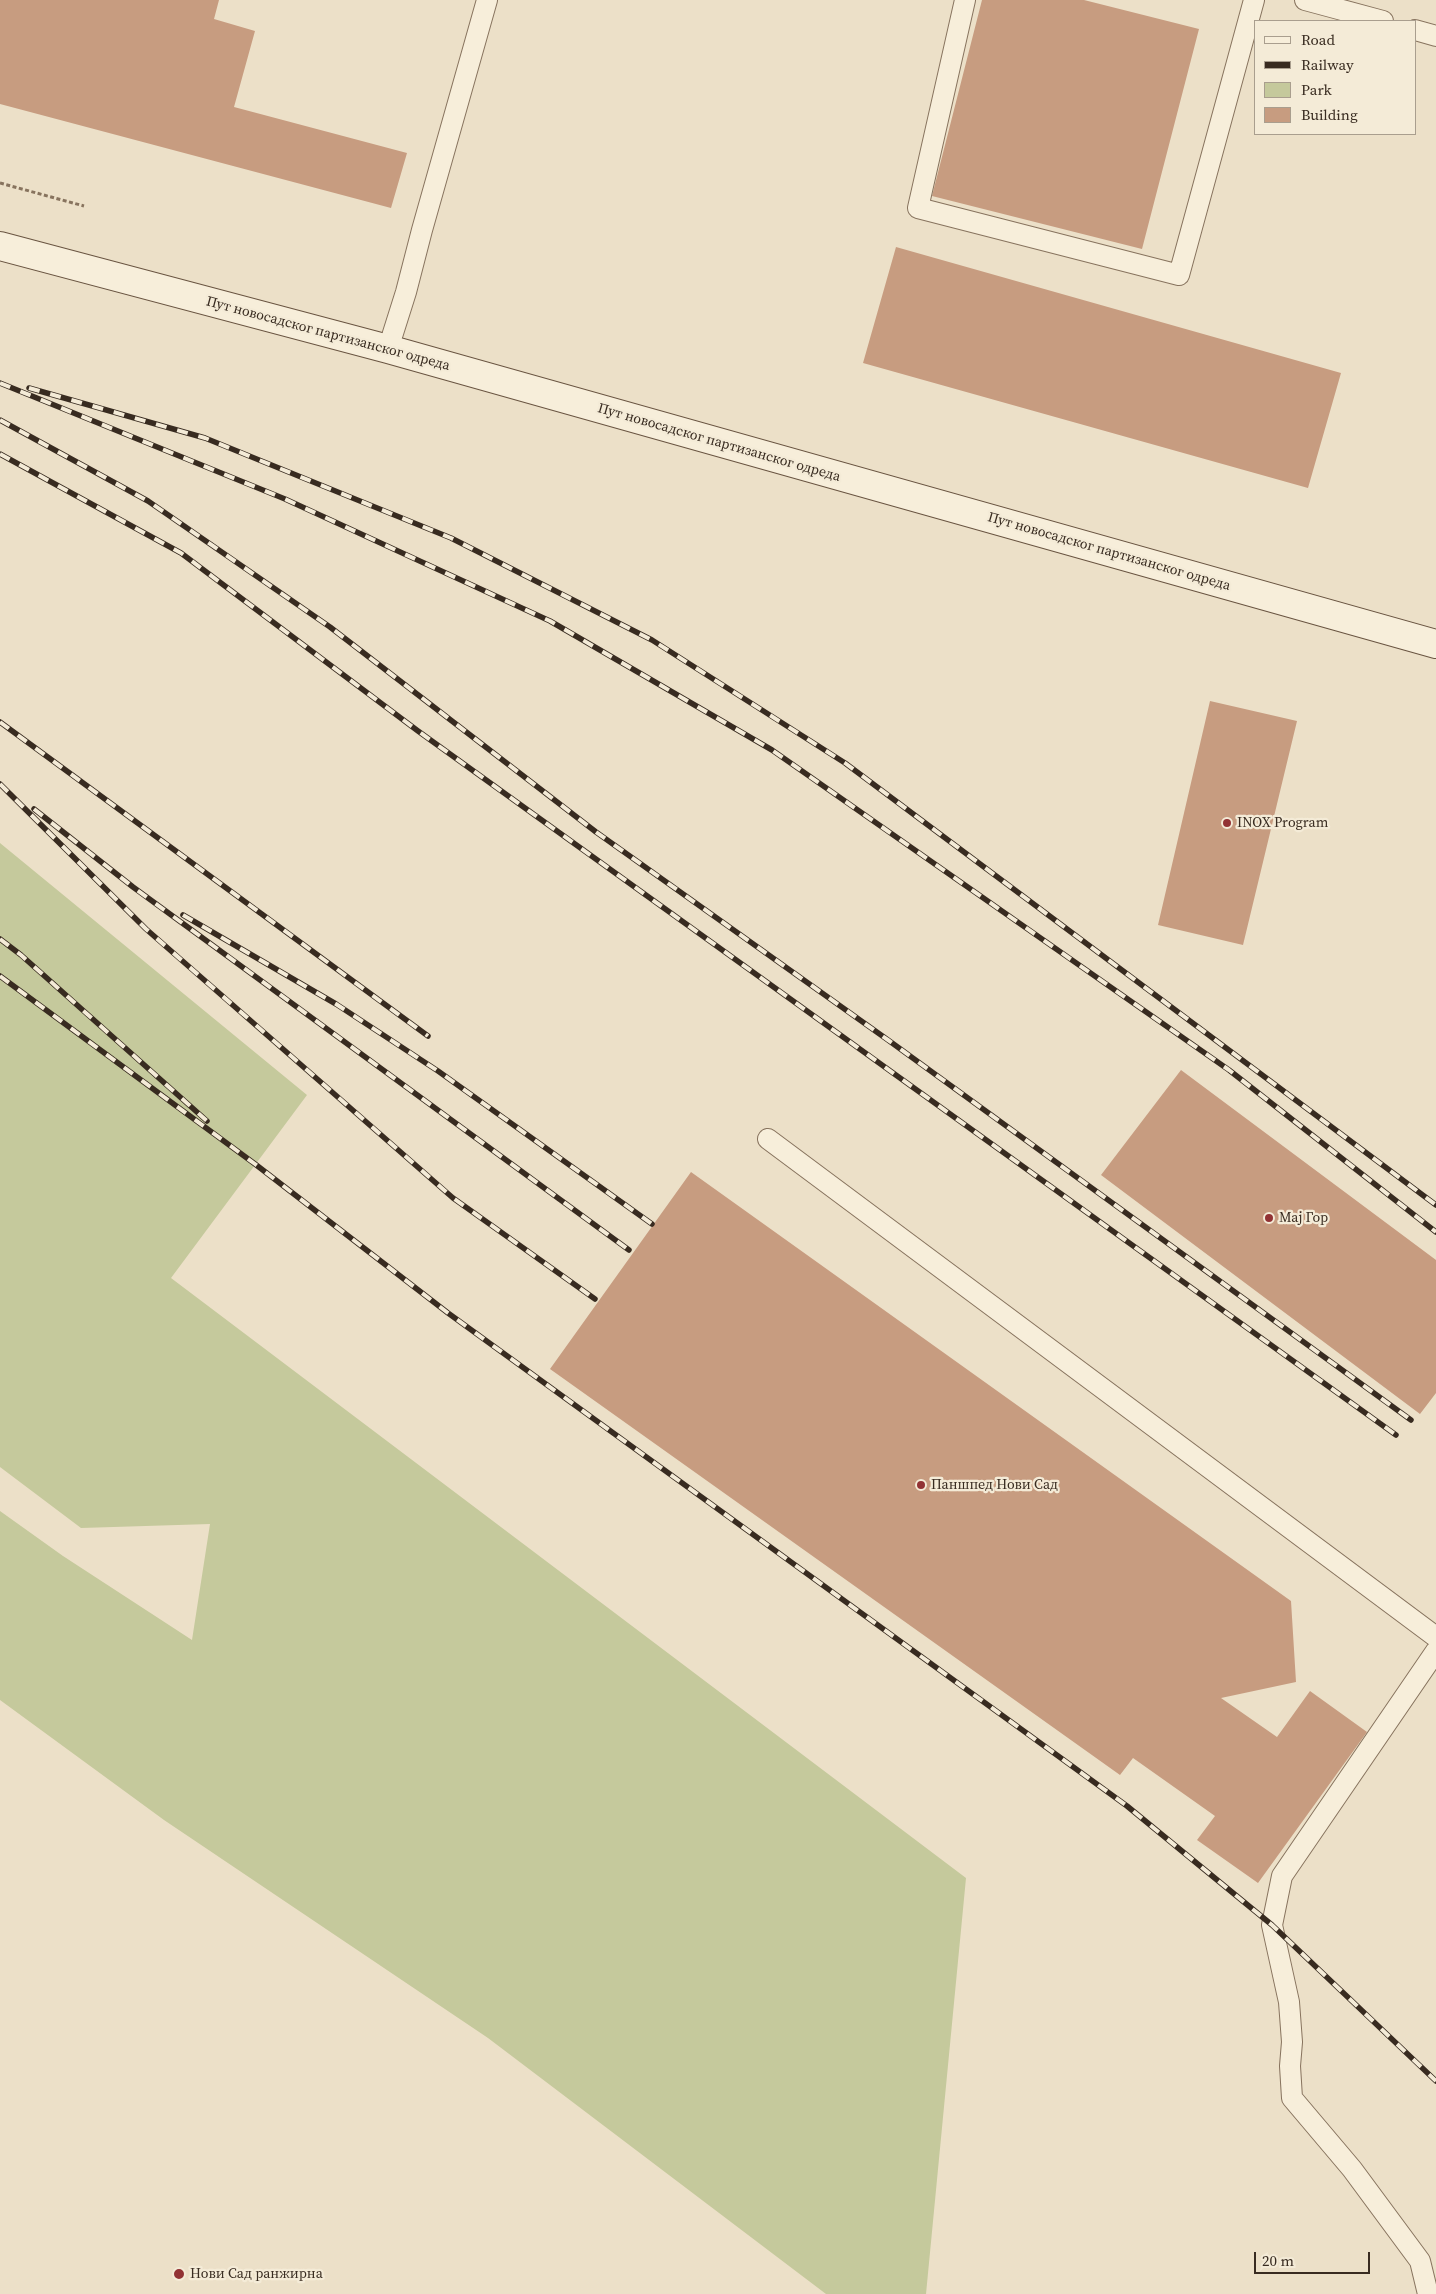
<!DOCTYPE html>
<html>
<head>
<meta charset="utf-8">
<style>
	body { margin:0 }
	#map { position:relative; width:1436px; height:2294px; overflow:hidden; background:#ece0c8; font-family:"Source Serif 4",serif }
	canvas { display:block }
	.legend { position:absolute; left:1254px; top:20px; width:162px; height:115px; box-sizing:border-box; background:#f4ebd7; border:1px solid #a99e8e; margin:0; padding:6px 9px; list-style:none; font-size:15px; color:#382b20 }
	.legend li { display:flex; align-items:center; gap:10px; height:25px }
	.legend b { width:25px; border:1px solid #a99e8e }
	.scale { position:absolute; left:1254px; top:2252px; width:116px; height:22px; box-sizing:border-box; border:2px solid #382b20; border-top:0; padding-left:6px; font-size:15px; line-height:18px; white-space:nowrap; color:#382b20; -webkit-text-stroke:4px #f4ebd7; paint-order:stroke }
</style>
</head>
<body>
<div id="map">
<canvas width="1436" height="2294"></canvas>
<ul class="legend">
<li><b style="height:6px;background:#f7eeda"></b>Road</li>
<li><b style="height:6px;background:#382b20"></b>Railway</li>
<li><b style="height:14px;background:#c5c99c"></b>Park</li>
<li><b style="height:14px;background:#c79c80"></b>Building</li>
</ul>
<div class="scale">20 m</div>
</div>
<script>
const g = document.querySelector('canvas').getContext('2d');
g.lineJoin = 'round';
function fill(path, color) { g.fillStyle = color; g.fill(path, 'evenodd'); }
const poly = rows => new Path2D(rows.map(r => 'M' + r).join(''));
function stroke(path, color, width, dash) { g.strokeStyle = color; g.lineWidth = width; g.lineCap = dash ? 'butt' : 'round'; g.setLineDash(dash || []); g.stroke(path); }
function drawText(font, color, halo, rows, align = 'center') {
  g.font = font + ' "Source Serif 4",serif'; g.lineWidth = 4.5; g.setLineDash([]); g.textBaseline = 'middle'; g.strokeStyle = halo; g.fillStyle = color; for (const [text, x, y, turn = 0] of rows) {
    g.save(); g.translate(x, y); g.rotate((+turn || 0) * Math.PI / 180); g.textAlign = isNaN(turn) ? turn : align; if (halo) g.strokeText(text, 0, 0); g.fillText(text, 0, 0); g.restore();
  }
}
fill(poly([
	[0,843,307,1095,171,1278,966,1878,926,2294,826,2294,488,2038,164,1820,0,1700,0,1511,63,1556,192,1640,210,1524,81,1528,0,1467]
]), '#c5c99c');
fill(poly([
	[0,0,219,0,214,19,255,31,234,107,407,153,391,208,0,104],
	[982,0,1084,0,1199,29,1142,249,932,196],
	[896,247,1341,373,1308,488,863,363],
	[1210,701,1297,721,1243,945,1158,925],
	[1181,1070,1436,1260,1436,1393,1420,1414,1101,1175],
	[691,1172,1291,1601,1296,1682,1221,1698,1277,1737,1310,1691,1367,1732,1258,1883,1197,1840,1215,1816,1133,1758,1120,1775,550,1369]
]), '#c79c80');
const lane = poly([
	[965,0,918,208,1179,275,1254,0],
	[1305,0,1383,21],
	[1415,30,1436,36],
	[388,349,406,292,422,230,487,0],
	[768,1139,1436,1637],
	[1428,2294,1420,2261,1352,2169,1292,2098,1290,2066,1292,2042,1289,2002,1272,1925,1282,1876,1436,1651]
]);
const secondary = poly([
	[0,246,388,349,1436,644]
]);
stroke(lane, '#87735e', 22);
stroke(secondary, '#695441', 30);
stroke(poly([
	[0,183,84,206]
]), '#87735e', 3, [4, 2.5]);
stroke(lane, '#f7eeda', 20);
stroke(secondary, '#f7eeda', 28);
const rail = poly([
	[0,383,285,499,550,621,772,750,1229,1070,1436,1232],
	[29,388,205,438,451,538,652,640,845,763,1436,1205],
	[0,420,148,501,330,627,596,832,888,1040,1411,1420],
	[0,454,181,553,418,731,1396,1435],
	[0,722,428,1036],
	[0,784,146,929,453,1198,595,1299],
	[34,809,133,887,629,1250],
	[183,915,336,1004,438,1071,652,1224],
	[0,939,21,955,207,1121],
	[0,976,255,1164,448,1313,1127,1806,1272,1925,1436,2081]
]);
stroke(rail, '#382b20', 5.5);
stroke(rail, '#f4ebd7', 4, [11]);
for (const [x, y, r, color] of [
	[1227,823,5,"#923234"],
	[1269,1218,5,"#923234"],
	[921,1485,5,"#923234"],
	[179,2274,6,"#923234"]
]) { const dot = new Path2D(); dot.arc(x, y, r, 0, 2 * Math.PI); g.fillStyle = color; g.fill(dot); stroke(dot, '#f4ebd7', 2); }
drawText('14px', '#382b20', '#f4ebd7', [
	["Пут новосадског партизанског одреда",328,334,15],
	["Пут новосадског партизанског одреда",719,443,16],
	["Пут новосадског партизанског одреда",1109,552,16]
]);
drawText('14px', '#382b20', '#f4ebd7', [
	["INOX Program",1237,823],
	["Мај Гор",1279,1218],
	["Паншпед Нови Сад",931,1485],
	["Нови Сад ранжирна",190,2274]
], 'left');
</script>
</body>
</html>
